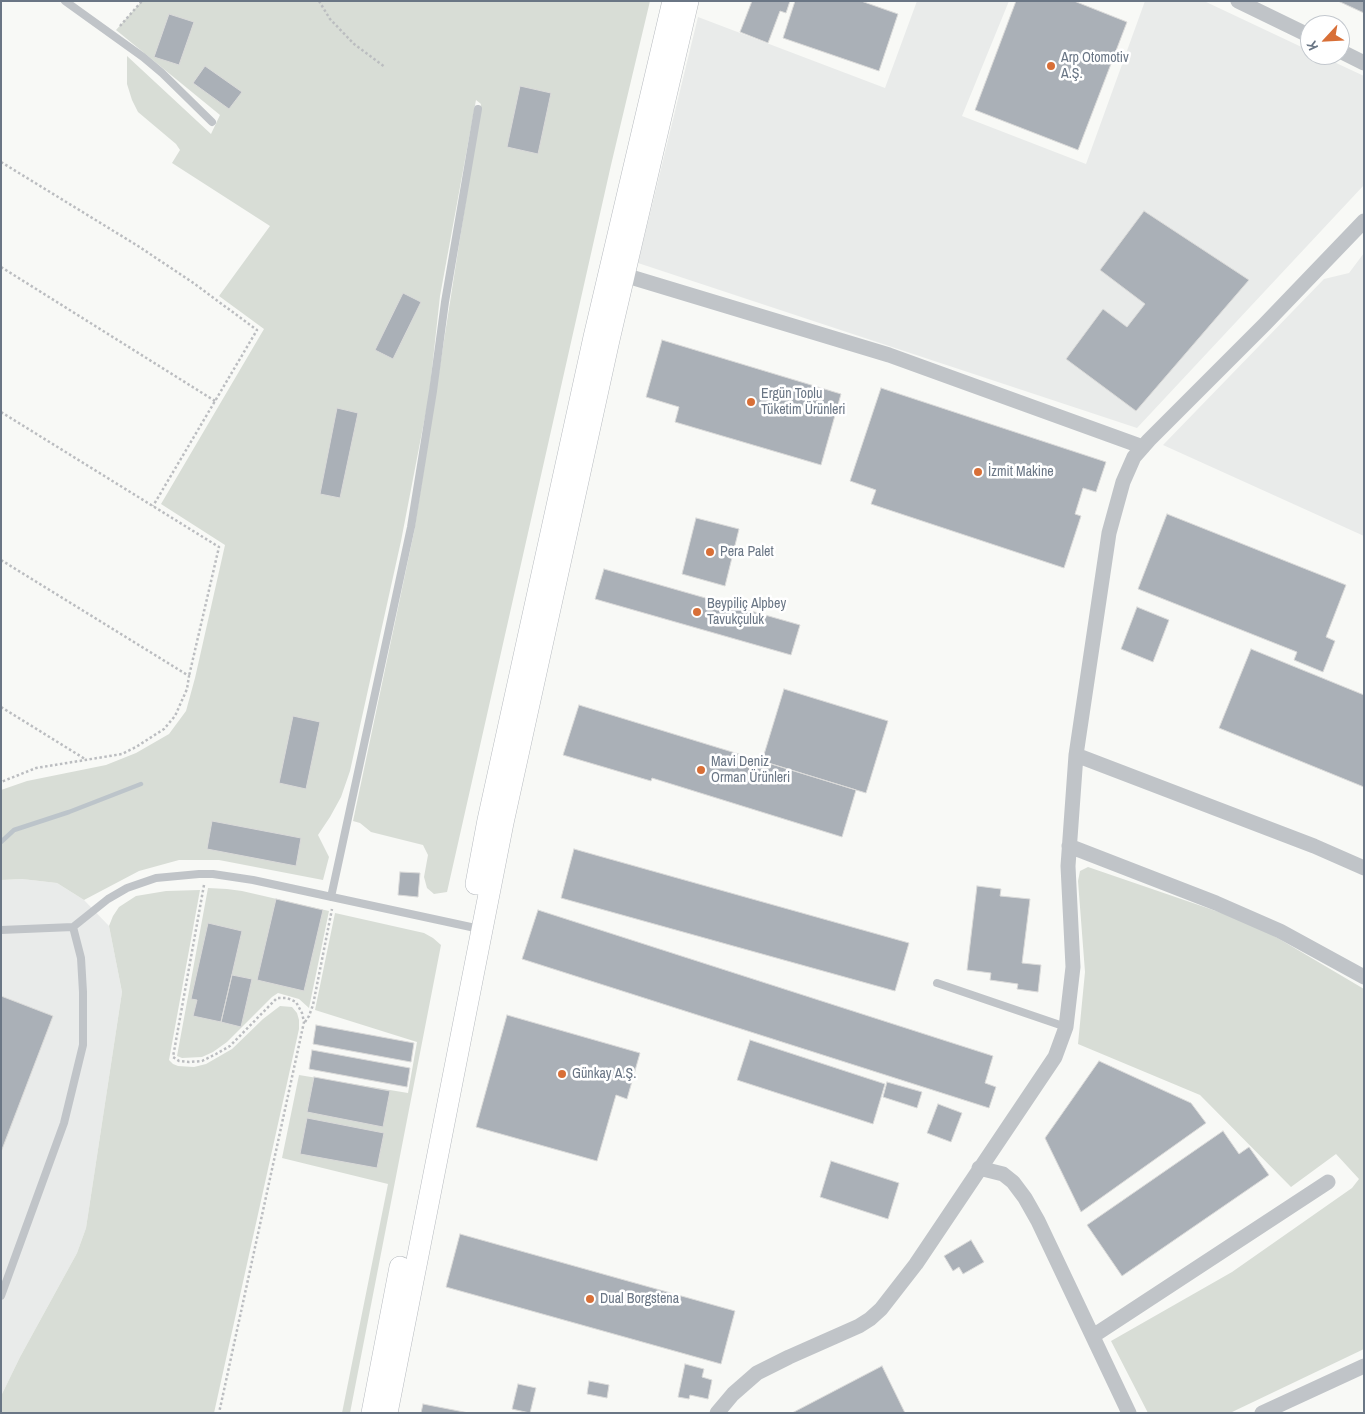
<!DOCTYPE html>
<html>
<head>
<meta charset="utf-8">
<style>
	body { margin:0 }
	#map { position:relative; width:1365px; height:1414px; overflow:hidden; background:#f8f9f6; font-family:"Archivo Narrow",sans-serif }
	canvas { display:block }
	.frame { position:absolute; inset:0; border:2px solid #6a7685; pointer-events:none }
	.north { position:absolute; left:1300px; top:15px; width:50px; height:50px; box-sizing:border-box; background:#fff; border:1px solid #c3c8ce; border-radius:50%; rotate:245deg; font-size:14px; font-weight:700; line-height:20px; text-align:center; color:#6a7685 }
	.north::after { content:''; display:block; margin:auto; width:18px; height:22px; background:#d86f37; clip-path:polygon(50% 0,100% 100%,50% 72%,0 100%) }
</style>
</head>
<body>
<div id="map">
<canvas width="1365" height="1414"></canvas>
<div class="frame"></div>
<div class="north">K</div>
</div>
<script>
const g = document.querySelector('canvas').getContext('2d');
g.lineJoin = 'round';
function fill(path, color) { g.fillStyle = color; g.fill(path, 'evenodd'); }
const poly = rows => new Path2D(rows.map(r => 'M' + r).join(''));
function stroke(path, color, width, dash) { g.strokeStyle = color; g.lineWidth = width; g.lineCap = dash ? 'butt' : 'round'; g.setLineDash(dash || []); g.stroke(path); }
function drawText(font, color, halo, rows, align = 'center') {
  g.font = font + ' "Archivo Narrow",sans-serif'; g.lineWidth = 5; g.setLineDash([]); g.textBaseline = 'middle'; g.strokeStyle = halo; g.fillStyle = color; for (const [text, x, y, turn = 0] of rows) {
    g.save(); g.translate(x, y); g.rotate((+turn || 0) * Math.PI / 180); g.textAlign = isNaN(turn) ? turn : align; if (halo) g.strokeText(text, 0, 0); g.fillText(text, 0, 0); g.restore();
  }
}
fill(poly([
	[917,1,1009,1,962,116,1086,164,1145,1,1204,1,1310,51,1310,55,1319,55,1364,76,1364,185,1137,428,638,263,698,17,885,88],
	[1364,253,1364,536,1163,445,1324,279,1349,273],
	[22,879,57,883,84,900,109,926,122,992,86,1228,77,1253,20,1357,1,1396,1,880]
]), '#e9ebea');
fill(poly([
	[142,1,650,1,611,165,447,892,434,894,427,888,424,877,428,855,423,845,371,832,360,823,353,821,414,532,481,104,476,100,440,296,429,396,401,541,350,771,341,797,330,817,318,835,329,857,323,880,219,860,179,860,139,871,84,900,57,883,22,879,1,880,1,790,27,781,106,765,136,753,169,734,186,711,195,678,225,545,161,504,264,329,219,296,270,226,172,163,180,150,176,144,138,112,132,100,127,84,127,56,211,134,220,115,116,30],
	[1088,867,1254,924,1364,989,1364,1349,1230,1413,1148,1413,1111,1341,1232,1272,1352,1188,1359,1179,1336,1154,1291,1187,1200,1095,1078,1044,1085,972,1078,881,1080,871],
	[208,888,227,889,242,891,329,911,309,1008,299,999,278,993,272,997,227,1042,213,1052,202,1057,182,1058,177,1056],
	[200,890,169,1060,173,1064,178,1066,194,1067,206,1064,232,1049,263,1019,280,1006,292,1007,297,1013,299,1020,299,1029,214,1413,1,1413,1,1396,20,1357,77,1253,86,1228,122,992,109,926,113,916,119,907,136,896,166,891],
	[335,913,424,933,433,938,441,945,350,1413,342,1413,388,1184,282,1158,299,1075,408,1093,417,1042,315,1010]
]), '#d8ddd6');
stroke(poly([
	[1,842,14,830,69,812,141,784]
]), '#bcc4ca', 4.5);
const building = poly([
	[752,1,790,1,786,13,780,11,768,43,740,32,752,1],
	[795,1,861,1,898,14,879,71,783,38,795,1],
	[1016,1,1074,1,1127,22,1078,150,975,110,1016,1],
	[1338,1,1364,1,1364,13,1338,1],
	[169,14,194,22,179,65,154,57,169,14],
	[205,66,242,92,229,109,193,83,205,66],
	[520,86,551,93,538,154,507,147,520,86],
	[1144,211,1249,280,1136,411,1066,359,1103,309,1127,327,1145,304,1100,270,1144,211],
	[403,293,421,302,393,359,375,350,403,293],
	[662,340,841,394,821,465,675,422,679,407,646,397,662,340],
	[881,388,1106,462,1096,492,1083,488,1075,514,1081,516,1064,568,871,504,876,490,850,481,881,388],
	[337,408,358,413,340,498,320,494,337,408],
	[1167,514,1346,585,1326,637,1335,641,1323,672,1294,660,1297,652,1138,589,1167,514],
	[696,518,739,529,725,586,682,574,696,518],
	[604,569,800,625,791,655,595,599,604,569],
	[1137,607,1169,620,1153,662,1121,649,1137,607],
	[1251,649,1364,695,1364,787,1219,728,1251,649],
	[784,689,888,721,866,793,762,761,784,689],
	[579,705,856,790,842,837,652,778,651,781,563,755,579,705],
	[293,716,320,722,306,789,279,783,293,716],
	[212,821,301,838,296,866,207,849,212,821],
	[574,849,909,943,895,991,561,898,574,849],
	[400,872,420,873,418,897,398,895,400,872],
	[977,886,1001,889,1000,896,1030,899,1022,963,1041,965,1038,992,1017,989,1018,984,990,980,991,973,967,970,977,886],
	[276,899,323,910,304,991,257,980,276,899],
	[538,910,993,1056,985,1083,996,1087,989,1108,522,959,538,910],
	[208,923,242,931,221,1022,193,1016,197,1000,191,999,208,923],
	[232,975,252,979,241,1027,221,1022,232,975],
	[1,996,53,1016,1,1152,1,996],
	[507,1015,640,1053,627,1099,616,1095,597,1161,476,1127,507,1015],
	[316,1025,414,1043,411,1062,313,1044,316,1025],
	[750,1040,885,1084,873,1124,737,1080,750,1040],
	[312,1050,410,1068,407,1087,309,1069,312,1050],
	[1099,1061,1191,1103,1206,1123,1081,1212,1045,1138,1099,1061],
	[314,1077,390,1091,383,1127,307,1112,314,1077],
	[887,1082,922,1092,917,1108,883,1097,887,1082],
	[938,1104,962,1113,951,1142,927,1133,938,1104],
	[307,1118,384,1133,377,1168,300,1154,307,1118],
	[1223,1131,1239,1154,1249,1147,1269,1175,1122,1276,1087,1225,1223,1131],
	[831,1161,899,1183,888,1219,820,1197,831,1161],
	[460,1234,735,1311,721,1364,446,1287,460,1234],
	[971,1240,984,1262,963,1274,959,1267,953,1271,944,1256,971,1240],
	[685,1364,704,1369,702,1377,712,1380,708,1399,690,1395,689,1399,678,1397,685,1364],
	[882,1366,905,1413,792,1413,882,1366],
	[589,1381,609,1385,607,1398,587,1394,589,1381],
	[518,1384,536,1388,530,1413,512,1409,518,1384],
	[423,1404,469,1413,421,1413,423,1404]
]);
fill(building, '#aab0b7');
stroke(building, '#dadad9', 1);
const secondary = poly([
	[476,884,488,820,594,337,673,1],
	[372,1413,400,1267],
	[387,1413,503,823,609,340,688,1]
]);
stroke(secondary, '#b5b9be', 22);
stroke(poly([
	[319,1,330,19,354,44,385,67],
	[120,26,142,1],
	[1,162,138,246,192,282,257,330,153,506],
	[1,267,215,401],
	[1,412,219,547,189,676],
	[1,560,189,676,187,689,175,716,164,729,136,747,122,754,36,768,1,782],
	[1,707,85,759],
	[204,885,173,1057,179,1061,189,1062,202,1061,216,1054,230,1046,277,998,287,998,296,1002,302,1013,304,1022,219,1413],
	[305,1022,309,1016,313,1005,332,909]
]), '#bbbdc0', 2.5, [2.5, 2.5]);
stroke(poly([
	[65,1,143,57,162,73,212,122],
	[331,897,411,527,433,391,445,302,478,109],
	[73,927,108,899,127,888,156,878,199,874,213,874,253,880,480,929],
	[1,930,73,927,81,958,83,992,83,1045,64,1123,1,1296],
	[937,983,1066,1027]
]), '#c0c4c8', 8);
stroke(poly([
	[1238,1,1310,36],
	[1340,51,1364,63],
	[624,275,889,355,1143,447],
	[1076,755,1314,846,1364,868],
	[1069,846,1216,903,1280,931,1364,977],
	[979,1168,1003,1174,1013,1182,1025,1198,1038,1221,1129,1413],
	[1093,1336,1328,1182],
	[717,1413,733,1394,757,1373,789,1357,859,1326,870,1319,881,1309,916,1264,1055,1057,1066,1027,1073,967,1068,866,1076,755,1109,533,1123,482,1134,457,1149,440,1265,324,1364,221],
	[1262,1413,1364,1366]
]), '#c0c4c8', 15);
stroke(secondary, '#fff', 21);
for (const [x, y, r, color] of [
	[1051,66,5,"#d86f37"],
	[751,402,5,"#d86f37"],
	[978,472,5,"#d86f37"],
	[710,552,5,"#d86f37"],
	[697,612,5,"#d86f37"],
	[701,770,5,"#d86f37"],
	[562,1074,5,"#d86f37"],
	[590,1299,5,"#d86f37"]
]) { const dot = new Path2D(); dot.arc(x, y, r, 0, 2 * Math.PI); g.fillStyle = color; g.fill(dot); stroke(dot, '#fff', 2); }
drawText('14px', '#6a7685', '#fff', [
	["Arp Otomotiv",1061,58],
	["A.Ş.",1061,74],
	["Ergün Toplu",761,394],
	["Tüketim Ürünleri",761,410],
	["İzmit Makine",988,472],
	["Pera Palet",720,552],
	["Beypiliç Alpbey",707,604],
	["Tavukçuluk",707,620],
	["Mavi Deniz",711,762],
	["Orman Ürünleri",711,778],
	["Günkay A.Ş.",572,1074],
	["Dual Borgstena",600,1299]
], 'left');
</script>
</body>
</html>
